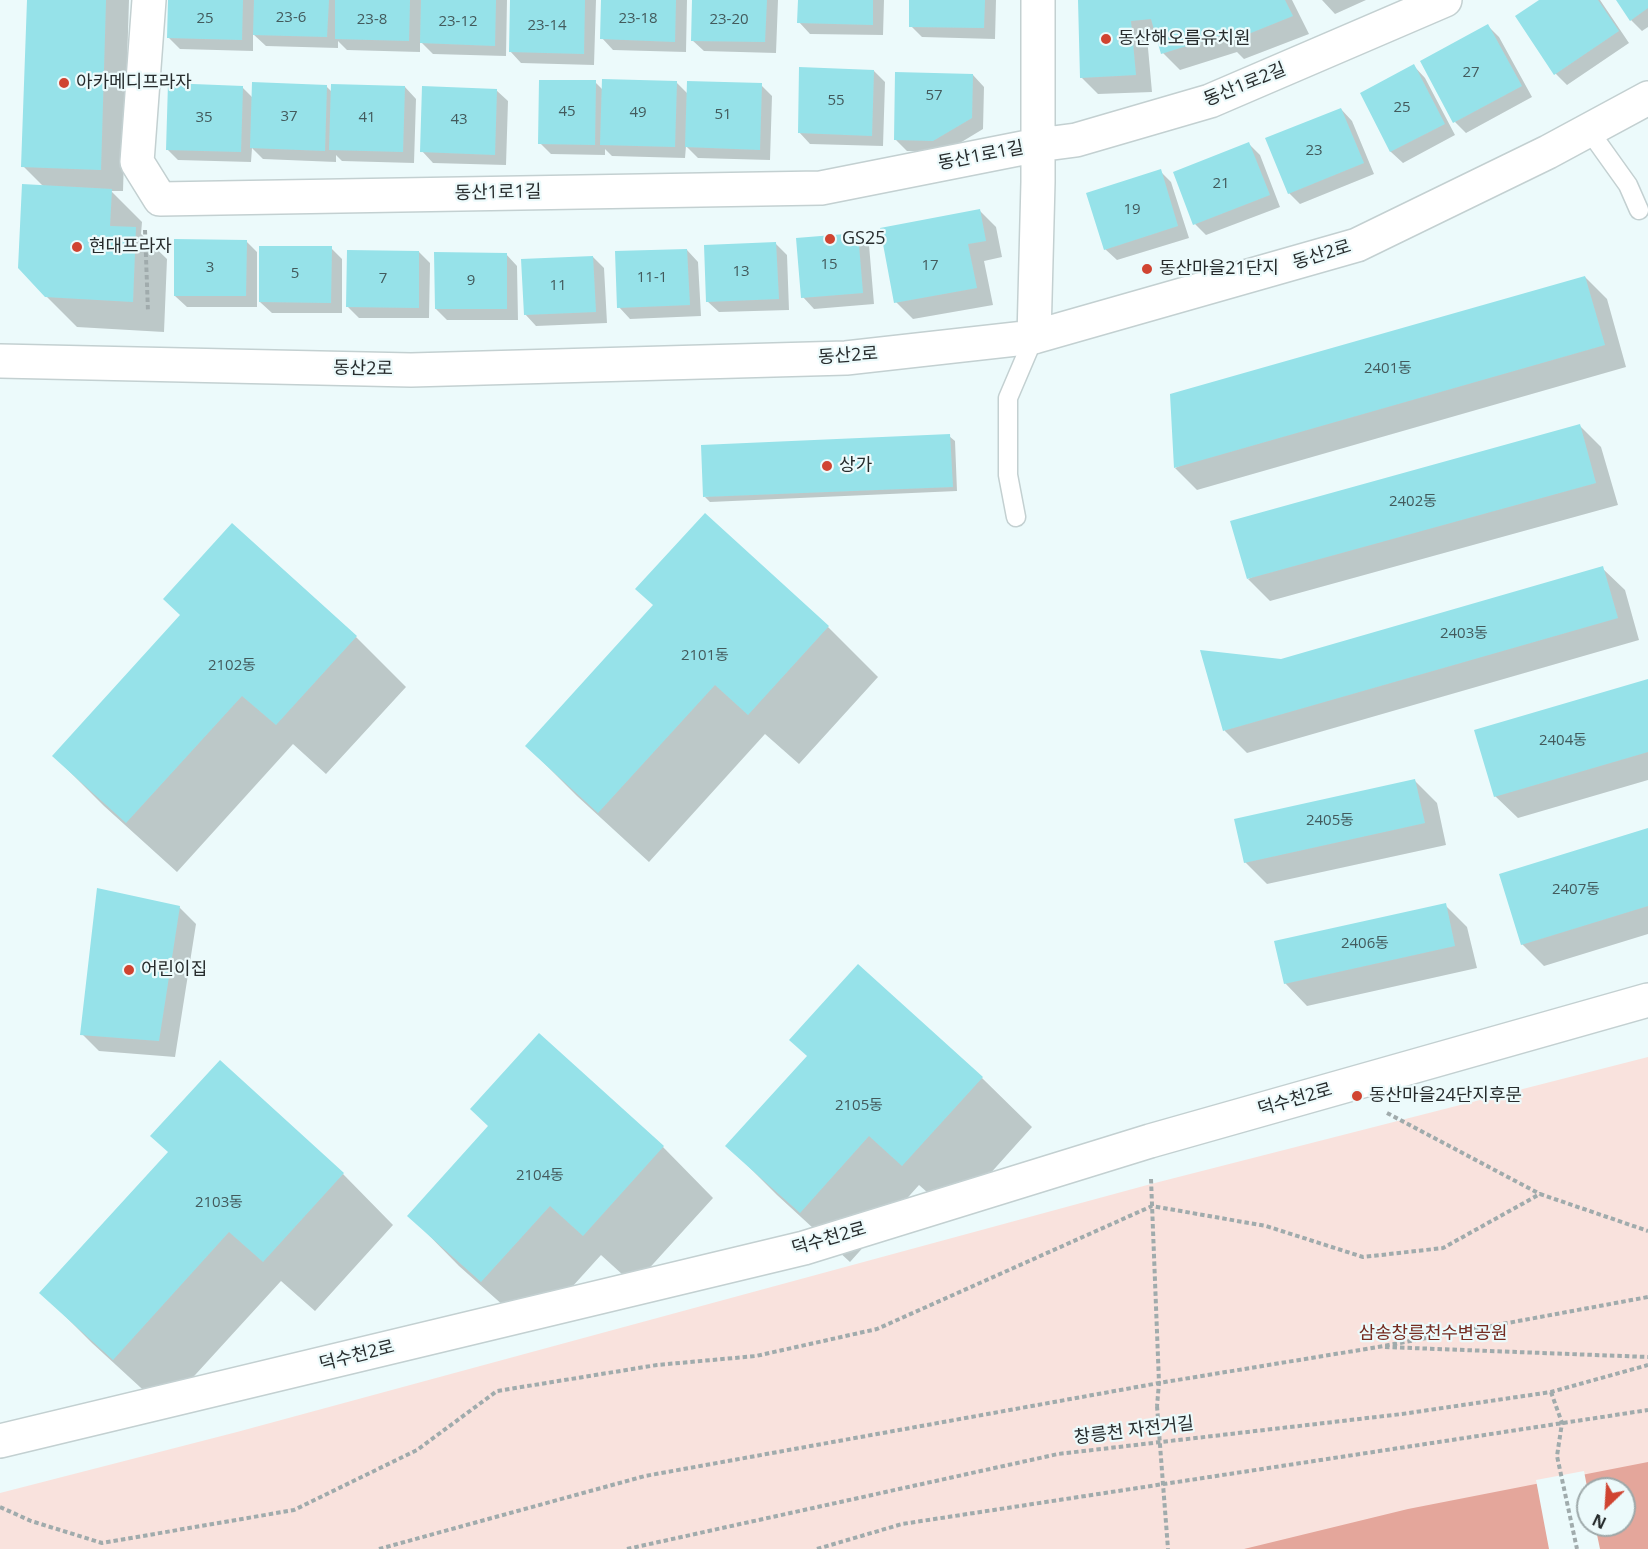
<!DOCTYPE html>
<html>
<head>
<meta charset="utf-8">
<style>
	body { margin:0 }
	#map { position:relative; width:1648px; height:1549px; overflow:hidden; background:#ecfafb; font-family:"Open Sans",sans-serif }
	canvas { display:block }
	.north { position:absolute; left:1576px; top:1477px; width:60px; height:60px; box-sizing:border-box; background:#ecfafb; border:2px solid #9da8a9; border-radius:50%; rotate:205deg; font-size:16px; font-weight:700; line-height:24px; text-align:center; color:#272c2d }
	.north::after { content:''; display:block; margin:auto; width:21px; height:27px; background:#d04431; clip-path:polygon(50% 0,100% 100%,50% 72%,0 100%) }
</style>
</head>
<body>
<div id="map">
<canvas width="1648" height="1549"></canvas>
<div class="north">N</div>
</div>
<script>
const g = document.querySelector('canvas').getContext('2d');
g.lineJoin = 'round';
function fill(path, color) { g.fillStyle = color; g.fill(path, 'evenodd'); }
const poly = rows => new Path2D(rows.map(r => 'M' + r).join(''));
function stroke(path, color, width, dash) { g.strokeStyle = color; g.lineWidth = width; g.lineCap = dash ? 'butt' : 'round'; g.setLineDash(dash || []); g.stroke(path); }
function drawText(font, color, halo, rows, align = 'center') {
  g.font = font + ' "Open Sans","Noto Sans KR",sans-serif'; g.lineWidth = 4.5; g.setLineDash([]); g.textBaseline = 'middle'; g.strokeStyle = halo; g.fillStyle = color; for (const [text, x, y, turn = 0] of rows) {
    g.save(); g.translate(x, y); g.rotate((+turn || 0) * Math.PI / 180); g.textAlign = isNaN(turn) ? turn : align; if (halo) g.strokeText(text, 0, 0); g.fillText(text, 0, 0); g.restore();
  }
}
fill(poly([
	[1648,1057,1648,1549,0,1549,0,1493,237,1432,1151,1184],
	[1588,1489,1624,1489,1624,1525,1588,1525]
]), '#f9e2dd');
fill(poly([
	[1648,1462,1648,1549,1244,1549,1408,1509],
	[1588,1489,1624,1489,1624,1525,1588,1525]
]), '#e4a69b');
fill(poly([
	[1584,1471,1588,1492,1588,1525,1595,1525,1600,1549,1549,1549,1536,1480]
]), '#ecfafb');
fill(poly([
	[28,0,129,0,123,191,111,191,142,222,141,234,167,259,164,332,77,327,46,296,44,187,23,166],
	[170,0,507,0,506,56,433,54,420,41,420,52,347,50,338,41,338,48,266,46,253,34,253,51,180,49,169,38],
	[512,0,596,0,594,65,521,63,510,51],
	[603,0,687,0,686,52,613,50,602,38],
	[694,0,778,0,776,53,704,51,692,40],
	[799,0,884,0,883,35,810,34,799,22],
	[911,0,996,0,995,39,922,37,911,26],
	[1080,0,1292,0,1309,34,1244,59,1237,52,1180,70,1163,53,1158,36,1147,37,1152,92,1098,94,1081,77],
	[1322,0,1366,0,1335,14],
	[1542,0,1600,0,1629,43,1567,85,1556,74,1517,17],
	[1618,0,1648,0,1648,27,1642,31,1631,20],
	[1488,26,1499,37,1532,97,1466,133,1455,122],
	[1414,66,1425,78,1455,135,1403,163,1391,152,1362,93],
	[874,71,885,82,883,146,810,144,799,132],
	[973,75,984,87,983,129,945,152,907,151,896,140],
	[595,82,603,90,676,82,688,94,761,85,772,96,770,160,698,158,686,146,685,158,612,156,605,149,605,155,551,154,540,143],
	[326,86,332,92,405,87,416,99,414,163,342,161,336,155,336,162,263,159,252,148,251,162,178,160,167,149,242,87,253,98],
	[496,90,508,101,506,165,433,163,422,151],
	[1341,109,1352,121,1374,174,1300,204,1289,193],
	[1249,144,1260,155,1280,207,1206,235,1195,224],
	[1160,171,1171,182,1189,238,1117,260,1105,249],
	[979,210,996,227,1002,257,984,261,993,305,913,319,896,302],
	[857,234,869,245,874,304,814,309,803,297],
	[246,241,257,252,257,307,187,307,175,296],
	[776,244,787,255,789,310,719,312,707,301],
	[331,248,342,259,342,313,272,313,260,302],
	[687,250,698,262,701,316,630,319,619,307],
	[419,252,430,263,429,318,359,318,348,307],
	[506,254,517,266,518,320,447,320,436,309],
	[593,257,604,268,607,323,536,326,525,314],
	[1585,277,1607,299,1626,367,1197,490,1175,468],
	[1579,425,1601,447,1618,505,1270,601,1248,579],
	[949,436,955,441,957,491,710,502,705,497],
	[705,515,828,627,878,677,799,764,765,734,649,862,577,796,527,746,654,606],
	[232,525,356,637,406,687,326,774,293,744,177,872,104,806,54,756,182,616],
	[1602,568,1625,590,1639,640,1247,753,1225,731,1202,652,1281,660],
	[1648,681,1648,780,1518,818,1495,796],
	[1415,781,1437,803,1446,845,1267,884,1245,862],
	[1648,830,1648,934,1544,966,1522,944],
	[1445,905,1467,927,1477,968,1307,1006,1285,983],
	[179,907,196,924,175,1057,99,1051,82,1034],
	[539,1035,663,1147,713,1198,634,1285,601,1255,532,1331,459,1266,409,1215,489,1126],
	[982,1078,1032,1127,953,1215,919,1185,850,1262,777,1195,728,1146],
	[343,1174,393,1225,315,1311,281,1281,164,1409,92,1343,42,1293]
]), '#0003');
fill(poly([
	[27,0,106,0,101,170,21,167],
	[168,0,243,0,242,40,167,38],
	[254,0,329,0,327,37,253,35],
	[335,0,410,0,409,41,335,39],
	[421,0,496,0,495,46,420,43],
	[510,0,585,0,584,54,509,52],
	[601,0,676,0,675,42,600,39],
	[692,0,767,0,765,42,691,41],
	[798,0,873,0,873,25,797,23],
	[909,0,985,0,984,28,909,27],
	[1078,0,1285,0,1293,16,1226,43,1222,35,1161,54,1151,19,1131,21,1136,75,1080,78],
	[1539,0,1598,0,1619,31,1554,75,1515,16],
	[1616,0,1648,0,1648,8,1630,21],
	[1488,24,1522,86,1453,123,1420,61],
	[1414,64,1445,124,1390,152,1360,93],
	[799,67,874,70,872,136,798,133],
	[895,72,973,74,972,118,933,141,894,140],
	[602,79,677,81,675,147,600,145],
	[539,80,596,80,595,145,538,144],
	[687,81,762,83,760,150,685,147],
	[252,82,327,85,325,151,250,148],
	[168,83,243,86,241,152,166,150],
	[331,84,405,86,403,152,329,150],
	[422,86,497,89,495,155,420,152],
	[1341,108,1364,163,1288,194,1265,138],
	[1249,142,1270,195,1193,225,1173,172],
	[1161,169,1178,226,1104,250,1086,193],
	[22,184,112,189,110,226,136,227,133,302,45,297,18,268],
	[980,209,986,241,968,244,977,288,894,303,880,228],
	[858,233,863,293,801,298,796,238],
	[174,239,247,240,246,296,174,296],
	[776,242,779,299,706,302,704,245],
	[259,246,332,246,331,303,259,302],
	[687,249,690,305,617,308,615,251],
	[347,250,419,251,419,308,346,307],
	[434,252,507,253,507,309,435,309],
	[593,256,596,312,524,315,521,259],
	[1585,276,1605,345,1174,468,1170,394],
	[1580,424,1596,483,1247,579,1230,521],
	[950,434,953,487,703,497,701,445],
	[705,513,829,626,748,715,715,685,598,813,525,746,653,605,635,589],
	[232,523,357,636,276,725,242,696,126,823,52,756,180,615,163,599],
	[1603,566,1618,618,1223,731,1200,650,1281,659],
	[1648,679,1648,752,1494,797,1474,730],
	[1415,779,1425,823,1244,863,1234,819],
	[1648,828,1648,906,1521,945,1499,874],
	[97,888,180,906,159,1041,80,1035],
	[1446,903,1455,946,1284,984,1274,941],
	[858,964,983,1077,902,1166,869,1136,800,1213,725,1146,807,1056,789,1040],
	[539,1033,664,1146,583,1236,550,1206,481,1282,407,1216,488,1126,470,1109],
	[220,1060,344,1173,263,1262,229,1232,113,1360,39,1293,168,1152,150,1136]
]), '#96e2e9');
const service = poly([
	[1588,129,1628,185,1639,210],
	[1016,517,1008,475,1008,398,1034,337]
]);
const minor = poly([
	[149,0,137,162,160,199,821,188,1038,145,1076,140,1210,101,1445,0],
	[1034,337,1038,182,1038,0],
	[0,361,411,370,846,358,1034,337,1357,245,1548,152,1648,98]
]);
const tertiary = poly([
	[0,1441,804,1248,1150,1141,1648,1000]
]);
stroke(service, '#c3d0d1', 21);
stroke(minor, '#c3d0d1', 36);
stroke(tertiary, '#c3d0d1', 36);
stroke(poly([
	[145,230,148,312],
	[1387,1113,1540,1194],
	[1151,1179,1159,1383,1157,1406],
	[1385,1347,1648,1357],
	[1551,1392,1562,1423,1557,1456,1577,1549],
	[0,1507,31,1521,102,1543,294,1510,417,1450,497,1391,657,1365,756,1356,877,1329,1152,1206,1266,1226,1363,1257,1443,1248,1540,1194,1648,1231],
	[379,1549,645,1476,1159,1383,1378,1347,1648,1297],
	[627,1549,1058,1454,1402,1414,1551,1392,1648,1365],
	[817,1549,902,1524,1648,1410]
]), '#a0abac', 4, [4.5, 3]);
stroke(service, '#fff', 18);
stroke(minor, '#fff', 33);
stroke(tertiary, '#fff', 33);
stroke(poly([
	[1157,1406,1168,1549]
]), '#a0abac', 4, [4.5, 3]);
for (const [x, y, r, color] of [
	[1106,39,6,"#d04431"],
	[64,83,6,"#d04431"],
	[830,239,6,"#d04431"],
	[77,247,6,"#d04431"],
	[1147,269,6,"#d04431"],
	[827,466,6,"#d04431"],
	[129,970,6,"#d04431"],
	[1357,1096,6,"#d04431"]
]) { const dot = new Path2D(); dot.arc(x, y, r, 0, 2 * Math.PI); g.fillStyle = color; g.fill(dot); stroke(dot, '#ecfafb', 2); }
drawText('15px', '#435a5c', null, [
	["23-6",291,18],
	["25",205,19],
	["23-18",638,19],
	["23-8",372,20],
	["23-20",729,20],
	["23-12",458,22],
	["23-14",547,26],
	["27",1471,73],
	["57",934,96],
	["55",836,101],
	["25",1402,108],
	["45",567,112],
	["49",638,113],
	["51",723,115],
	["37",289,117],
	["35",204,118],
	["41",367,118],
	["43",459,120],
	["23",1314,151],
	["21",1221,184],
	["19",1132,210],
	["15",829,265],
	["17",930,266],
	["3",210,268],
	["13",741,272],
	["5",295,274],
	["11-1",652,278],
	["7",383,279],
	["9",471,281],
	["11",558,286],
	["2401동",1388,369],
	["2402동",1413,502],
	["2403동",1464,634],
	["2101동",705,656],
	["2102동",232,666],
	["2404동",1563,741],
	["2405동",1330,821],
	["2407동",1576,890],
	["2406동",1365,944],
	["2105동",859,1106],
	["2104동",540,1176],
	["2103동",219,1203]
]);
drawText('18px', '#272c2d', '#ecfafb', [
	["동산해오름유치원",1118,39],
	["아카메디프라자",76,83],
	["GS25",842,239],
	["현대프라자",89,247],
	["동산마을21단지",1159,269],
	["상가",839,466],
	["어린이집",141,970],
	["동산마을24단지후문",1369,1096]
], 'left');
drawText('18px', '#272c2d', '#ecfafb', [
	["동산1로2길",1245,85,-22],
	["동산1로1길",981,156,-11],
	["동산1로1길",498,193,-1],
	["동산2로",1322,255,-17],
	["동산2로",848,356,-4],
	["동산2로",363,369,1],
	["덕수천2로",1295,1100,-16],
	["덕수천2로",829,1239,-16],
	["덕수천2로",357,1356,-14],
	["창릉천 자전거길",1134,1431,-7]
]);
drawText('18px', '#742b20', '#ecfafb', [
	["삼송창릉천수변공원",1433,1334]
]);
</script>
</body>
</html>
